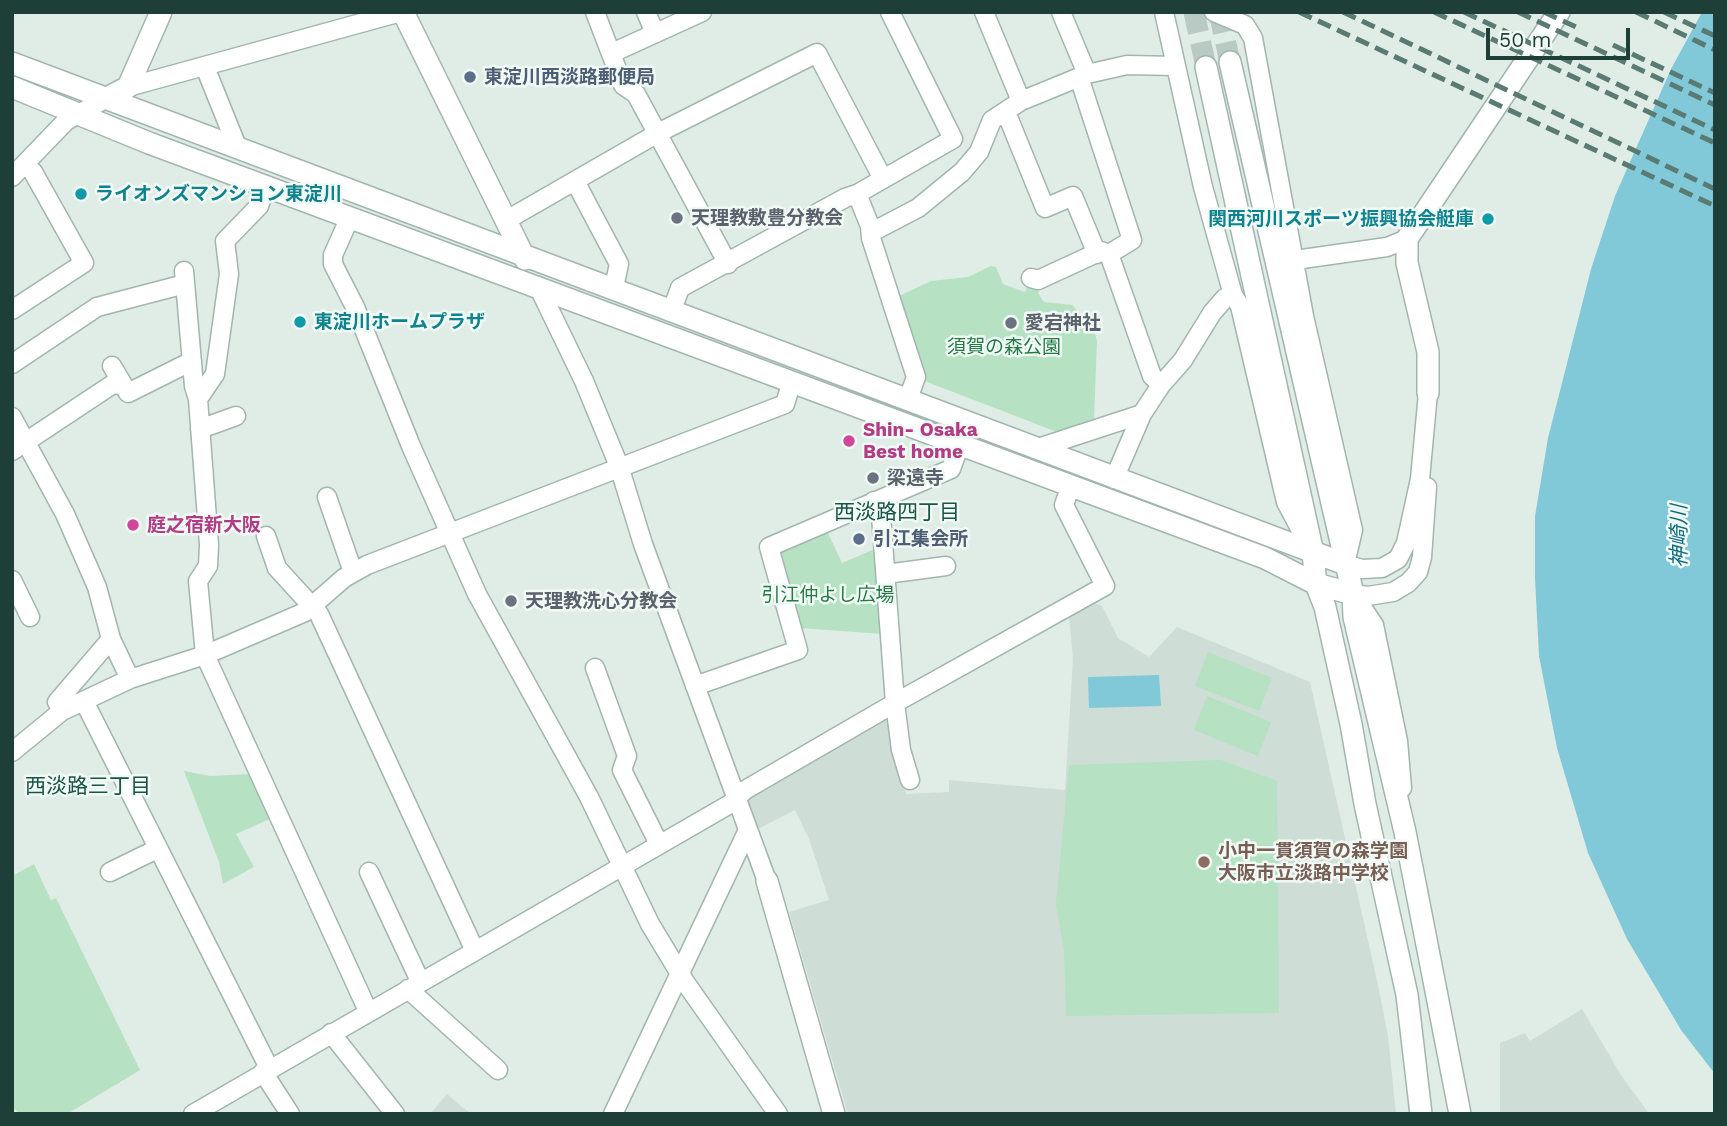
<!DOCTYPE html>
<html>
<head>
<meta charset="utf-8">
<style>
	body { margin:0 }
	#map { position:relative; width:1727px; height:1126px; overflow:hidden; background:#e0ede7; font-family:"Work Sans",sans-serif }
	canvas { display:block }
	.frame { position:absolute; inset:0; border:14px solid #1e3f37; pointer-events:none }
	.scale { position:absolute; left:1486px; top:28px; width:144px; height:32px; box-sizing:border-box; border:4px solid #1e3f37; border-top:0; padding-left:9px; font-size:21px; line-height:24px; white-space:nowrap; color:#1e3f37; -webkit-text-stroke:5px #f1f9f5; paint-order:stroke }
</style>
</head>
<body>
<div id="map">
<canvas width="1727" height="1126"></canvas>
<div class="frame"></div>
<div class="scale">50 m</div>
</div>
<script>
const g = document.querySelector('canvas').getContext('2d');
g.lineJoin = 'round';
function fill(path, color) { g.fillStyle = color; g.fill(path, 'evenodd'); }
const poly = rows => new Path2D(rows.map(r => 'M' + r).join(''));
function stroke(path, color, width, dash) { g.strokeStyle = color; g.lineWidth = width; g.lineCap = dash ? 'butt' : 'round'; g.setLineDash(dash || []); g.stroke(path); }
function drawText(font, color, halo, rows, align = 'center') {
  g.font = font + ' "Work Sans","Noto Sans JP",sans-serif'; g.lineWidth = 5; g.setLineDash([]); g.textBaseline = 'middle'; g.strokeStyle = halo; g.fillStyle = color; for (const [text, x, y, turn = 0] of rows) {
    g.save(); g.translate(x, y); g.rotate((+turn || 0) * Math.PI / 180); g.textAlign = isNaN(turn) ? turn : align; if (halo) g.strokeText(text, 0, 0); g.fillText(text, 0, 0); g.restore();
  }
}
fill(poly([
	[1092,602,1102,606,1118,638,1149,657,1177,627,1310,682,1378,985,1388,1036,1396,1114,848,1114,789,912,829,900,809,839,795,810,756,830,744,798,892,714,906,794,949,792,949,780,1065,790,1073,658,1069,616],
	[1582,1009,1621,1075,1649,1114,1500,1114,1500,1043,1525,1033,1530,1041],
	[447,1094,462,1107,472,1114,430,1114]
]), '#ceddd6');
fill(poly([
	[991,266,996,267,1003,284,1025,292,1029,280,1037,285,1039,295,1044,302,1072,305,1093,327,1097,341,1094,419,1057,432,922,380,895,298,931,281,968,277],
	[827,531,842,563,877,548,883,634,799,628,778,557,781,551],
	[1208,652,1272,678,1259,711,1195,686],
	[1207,696,1271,722,1258,756,1194,730],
	[1221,760,1277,781,1279,1013,1066,1016,1064,949,1056,904,1069,765],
	[184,771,210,776,253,774,272,818,236,834,254,867,223,884,219,862],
	[34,864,51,900,56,898,140,1070,67,1114,19,1114,12,1106,12,876]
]), '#b6e1c2');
fill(poly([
	[1702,12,1715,12,1715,1074,1681,1030,1627,939,1588,853,1557,748,1539,656,1535,578,1535,516,1548,438,1591,269,1615,196,1671,69],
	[1159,675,1161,706,1089,708,1088,677]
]), '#81c9d9');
stroke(poly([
	[1194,12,1206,67],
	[1219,12,1230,62]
]), '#b9cac4', 21, [21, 10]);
const minor = poly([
	[595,12,623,85,636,94,728,264],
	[646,12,655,33],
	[984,12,1021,101],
	[1061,12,1087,74],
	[1164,12,1203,187,1233,295,1240,306,1286,502,1305,538],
	[1214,12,1245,25,1253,38,1304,316,1353,530,1345,564,1362,569,1382,568,1398,559,1406,543,1420,479,1428,393],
	[612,53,702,12],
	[205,67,238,149],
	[128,87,401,12],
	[1006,112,1045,208,1073,196,1097,254],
	[12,177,66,121,107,98],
	[576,183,619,264,614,287],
	[857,194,870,226,871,238,916,377,908,399],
	[350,217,333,255,333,264,355,307,411,446,477,594,589,797,650,924,685,982,778,1114],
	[505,221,658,133,817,53,883,179],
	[872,232,918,208,962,172,979,152,992,120,1021,101,1087,74,1127,65,1176,66],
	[1109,254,1152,376,1161,385],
	[1295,260,1387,247,1407,239],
	[184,271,194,386,198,399,209,545,208,566,198,581,205,655,368,1011],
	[1031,278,1038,280,1101,251,1109,254,1132,240,1079,77],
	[538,286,584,381,619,466,643,544,767,881],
	[12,310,84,263,33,172,25,164],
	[672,310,680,288,845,198,857,194,953,139,890,12],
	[12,364,97,307,185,284],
	[112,366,128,393,192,361],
	[198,399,215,374,229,274,225,241,259,206,266,186],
	[12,417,65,514,97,587,111,639,130,679],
	[200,429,236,416],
	[1035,449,1142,414],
	[12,451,113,384,121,385],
	[1114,479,1142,414,1161,385,1183,360,1212,313,1225,298,1233,295],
	[327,497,353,572],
	[874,501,881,516,895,703,901,750,910,780],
	[266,536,277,568,319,614,475,951],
	[886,574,946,566],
	[12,580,30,617],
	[1353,594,1368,596,1393,592,1408,583,1418,572,1422,557,1427,487],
	[1353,594,1374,625,1398,741,1402,788],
	[595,668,627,756,622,770,659,844],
	[695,686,798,650,769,547,951,469,960,444],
	[84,701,269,1068],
	[62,711,57,702,111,639],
	[12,752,62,711,130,679,205,655,305,612,344,578,367,565,785,404,792,381],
	[110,872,157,849],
	[369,872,420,981],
	[408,989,498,1070],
	[331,1033,395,1114],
	[263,1072,290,1114],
	[193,1114,730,804,745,790,895,703,1105,586,1064,505,1070,488],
	[613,1114,747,832]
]);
const tertiary = poly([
	[403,12,525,259],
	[1230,62,1353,594,1354,617,1405,832,1460,1114],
	[12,63,1345,564],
	[1206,67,1313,553,1316,584,1325,607,1351,724,1365,804,1407,995,1421,1114],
	[12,87,149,143,1265,558,1316,584,1353,594],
	[107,98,128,87,161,12],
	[1428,393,1428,352,1407,263,1407,239,1559,12],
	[767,881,834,1114]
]);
stroke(minor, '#a2b5af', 21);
stroke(tertiary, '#a2b5af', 24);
stroke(minor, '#fff', 18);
stroke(tertiary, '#fff', 21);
stroke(poly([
	[1299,12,1715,206],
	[1343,12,1715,189],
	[1434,12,1715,143],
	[1464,12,1715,130],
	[1518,12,1715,105],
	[1544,12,1576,27],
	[1636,12,1715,50],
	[1664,12,1715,36],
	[1613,45,1715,93]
]), '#597b73', 5, [14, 7]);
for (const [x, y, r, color] of [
	[470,77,7,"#5c6f8a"],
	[81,194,7,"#0f9aa8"],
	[677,218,7,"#6b7280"],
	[1488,219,7,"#0f9aa8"],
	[300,322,7,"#0f9aa8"],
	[1011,323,7,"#6b7280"],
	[849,441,7,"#d1479c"],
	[873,478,7,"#6b7280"],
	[133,525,7,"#d1479c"],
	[859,539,7,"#5c6f8a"],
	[511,601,7,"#6b7280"],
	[1204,862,7,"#8d6e63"]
]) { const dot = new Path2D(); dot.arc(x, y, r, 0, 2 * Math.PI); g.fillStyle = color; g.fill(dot); stroke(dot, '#f1f9f5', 2.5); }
drawText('bold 19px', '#4e5e75', '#f1f9f5', [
	["東淀川西淡路郵便局",484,77],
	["引江集会所",873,539]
], 'left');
drawText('bold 19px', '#0d838f', '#f1f9f5', [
	["ライオンズマンション東淀川",95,194],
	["関西河川スポーツ振興協会艇庫",1474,219,"right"],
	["東淀川ホームプラザ",314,322]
], 'left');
drawText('bold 19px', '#5b616d', '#f1f9f5', [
	["天理教敷豊分教会",691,218],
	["愛宕神社",1025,323],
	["梁遠寺",887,478],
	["天理教洗心分教会",525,601]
], 'left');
drawText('19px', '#247b47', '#f1f9f5', [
	["須賀の森公園",1004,347],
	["引江仲よし広場",828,595]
]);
drawText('bold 19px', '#b23c85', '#f1f9f5', [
	["Shin- Osaka",863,430],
	["Best home",863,452],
	["庭之宿新大阪",147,525]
], 'left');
drawText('bold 19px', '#785e54', '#f1f9f5', [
	["小中一貫須賀の森学園",1218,851],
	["大阪市立淡路中学校",1218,873]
], 'left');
drawText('21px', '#185447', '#f1f9f5', [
	["西淡路四丁目",897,513],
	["西淡路三丁目",88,787]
]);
drawText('italic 21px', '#116d82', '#f1f9f5', [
	["神崎川",1680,536,-90]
]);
</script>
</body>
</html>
